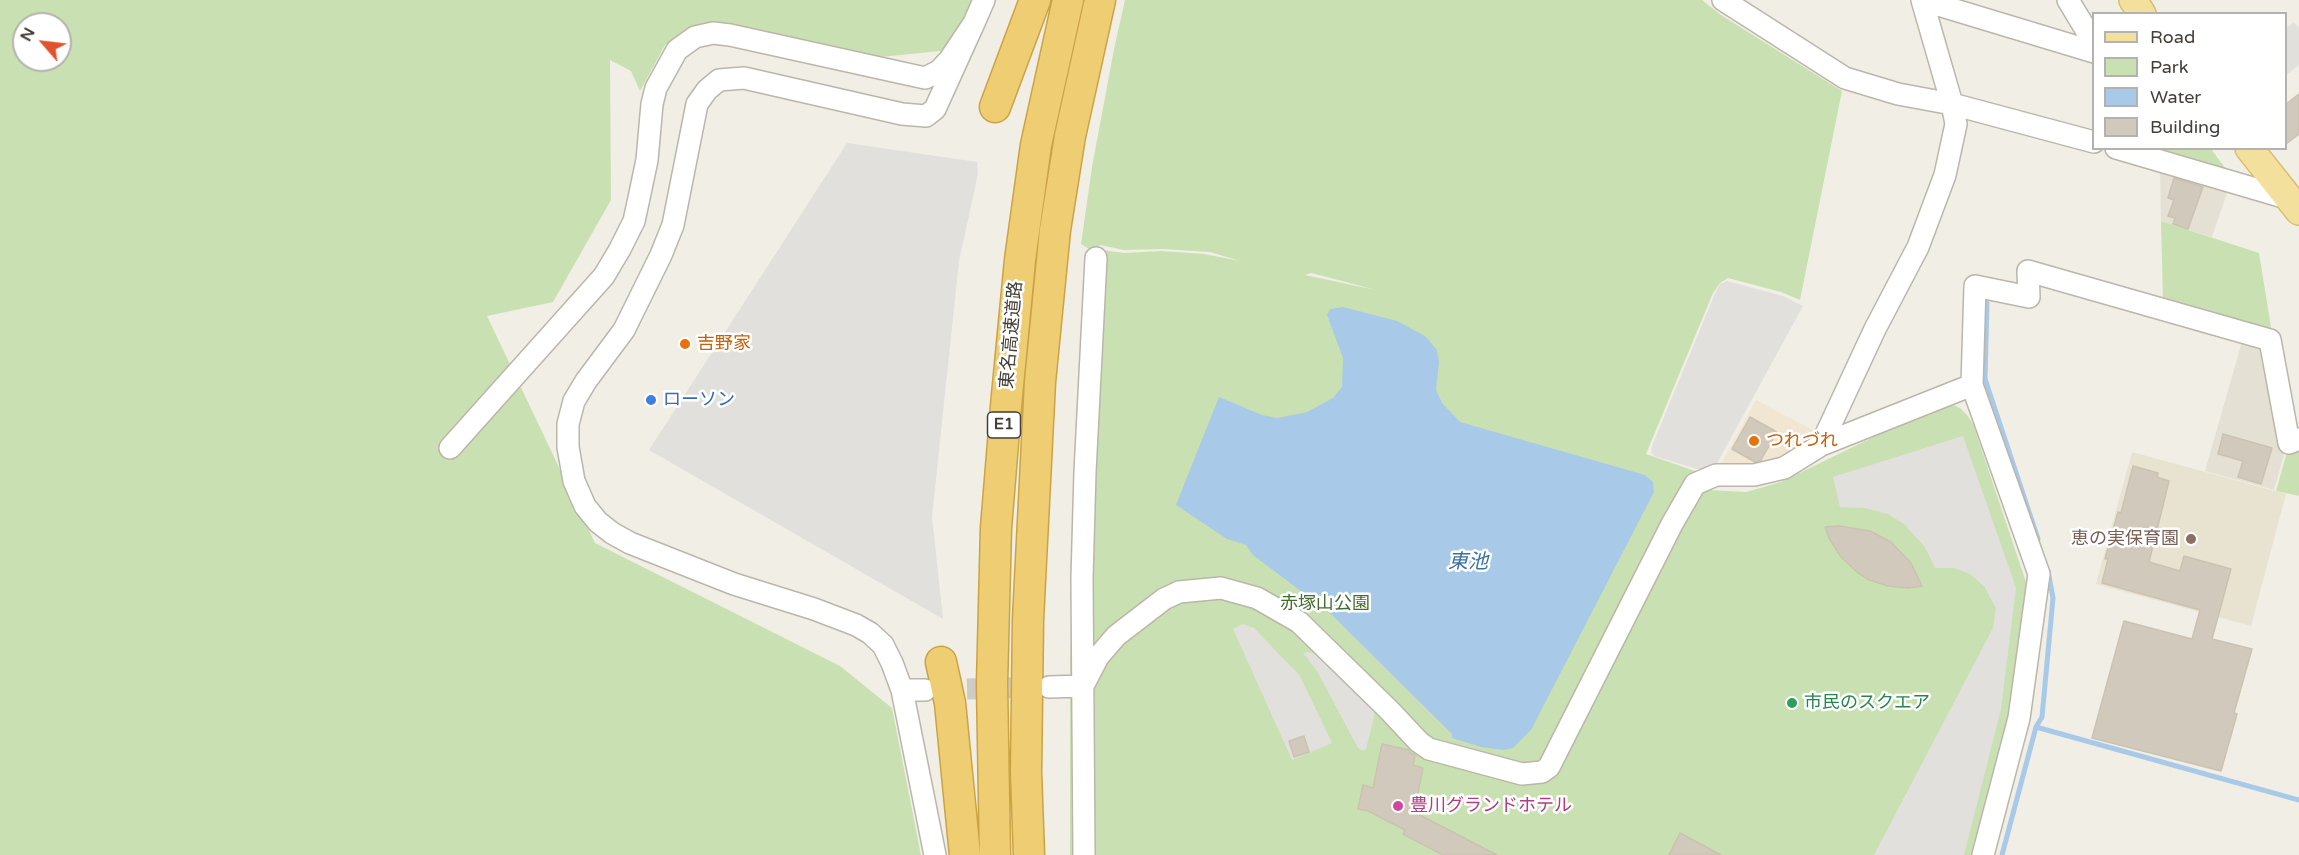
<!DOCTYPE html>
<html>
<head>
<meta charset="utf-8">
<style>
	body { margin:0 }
	#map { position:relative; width:2299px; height:855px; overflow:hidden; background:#f1eee6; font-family:"Varela Round",sans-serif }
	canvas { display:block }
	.legend { position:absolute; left:2092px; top:12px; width:195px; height:138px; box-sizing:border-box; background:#fff; border:2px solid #b4b2af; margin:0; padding:8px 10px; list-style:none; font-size:18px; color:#433e36 }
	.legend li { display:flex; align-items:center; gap:12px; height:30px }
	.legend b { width:30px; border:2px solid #b4b2af }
	.north { position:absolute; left:12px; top:12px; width:60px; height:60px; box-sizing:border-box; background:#fff; border:2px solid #b4b2af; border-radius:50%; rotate:298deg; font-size:16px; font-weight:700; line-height:24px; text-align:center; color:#433e36 }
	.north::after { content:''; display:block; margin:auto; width:21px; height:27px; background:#e2532b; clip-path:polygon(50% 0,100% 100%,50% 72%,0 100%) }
</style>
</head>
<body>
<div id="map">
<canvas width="2299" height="855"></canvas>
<ul class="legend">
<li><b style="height:8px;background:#f3e09c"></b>Road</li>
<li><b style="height:16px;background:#c9e1b2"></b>Park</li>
<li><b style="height:16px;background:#a8c9e8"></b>Water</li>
<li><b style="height:16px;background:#d1cabc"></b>Building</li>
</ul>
<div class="north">N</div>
</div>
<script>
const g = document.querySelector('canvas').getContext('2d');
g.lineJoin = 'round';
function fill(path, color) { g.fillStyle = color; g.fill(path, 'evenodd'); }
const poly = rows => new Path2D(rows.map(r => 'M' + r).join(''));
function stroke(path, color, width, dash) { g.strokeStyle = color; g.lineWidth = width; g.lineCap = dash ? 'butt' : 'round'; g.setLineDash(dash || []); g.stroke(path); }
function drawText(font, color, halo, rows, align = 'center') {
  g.font = font + ' "Varela Round","Noto Sans JP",sans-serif'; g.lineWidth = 5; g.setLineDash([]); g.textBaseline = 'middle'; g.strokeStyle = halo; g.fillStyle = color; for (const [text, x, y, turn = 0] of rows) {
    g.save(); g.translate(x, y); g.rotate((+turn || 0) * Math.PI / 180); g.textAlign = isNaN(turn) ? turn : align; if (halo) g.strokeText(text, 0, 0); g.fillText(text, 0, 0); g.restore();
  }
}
fill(poly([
	[2160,169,2228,190,2212,237,2161,221],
	[2243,338,2263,344,2284,455,2274,490,2205,471]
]), '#e4e0d4');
fill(poly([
	[1756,400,1818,433,1762,468,1720,466]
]), '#f1e6d2');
fill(poly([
	[2132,452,2286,494,2251,626,2096,584]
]), '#e8e3d1');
fill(poly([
	[0,0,974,0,950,50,881,57,735,29,687,30,665,45,640,91,631,71,610,60,611,200,553,302,487,316,595,543,840,666,892,708,921,855,0,855],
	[24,24,60,24,60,60,24,60],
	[1125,0,1702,0,1721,15,1842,91,1800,300,1781,292,1728,278,1720,283,1713,293,1646,454,1695,471,1710,490,1746,492,1781,482,1931,409,1951,404,1960,408,1967,415,1973,424,2026,582,2026,608,2011,714,1974,855,1070,855,1070,656,1095,249,1124,253,1161,251,1204,254,1240,261,1210,252,1163,249,1124,250,1100,245,1091,250,1081,244,1092,167,1114,49],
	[1311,273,1319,275,1376,290,1305,275],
	[2156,149,2211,149,2231,176,2162,156],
	[2161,221,2259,253,2272,333,2163,302],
	[2299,448,2299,496,2276,491,2287,452]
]), '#c9e1b2');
fill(poly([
	[2294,22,2299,28,2299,65,2286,75,2286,28],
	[847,143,977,162,978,174,959,261,932,517,943,619,649,450],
	[1727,281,1783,296,1803,306,1715,467,1707,472,1654,456,1651,452,1652,446,1716,291,1720,284],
	[1963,436,2016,588,2001,709,1964,855,1874,855,1993,628,1996,608,1984,586,1970,574,1954,568,1935,568,1925,547,1904,524,1888,514,1865,508,1840,507,1833,477],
	[1243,624,1254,628,1300,676,1332,743,1292,760,1233,629],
	[1309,652,1317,655,1375,705,1374,717,1366,749,1363,751,1358,748,1317,671,1303,653]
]), '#e2e0dd');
fill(poly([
	[1343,307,1397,321,1425,336,1437,350,1439,362,1436,390,1442,403,1460,422,1645,475,1653,482,1654,492,1531,730,1513,748,1504,750,1481,747,1452,738,1452,734,1330,613,1253,555,1246,545,1227,539,1176,505,1219,397,1262,415,1277,418,1307,412,1333,398,1342,387,1343,358,1327,315,1330,309]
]), '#a8c9e8');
stroke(poly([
	[1987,303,1985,379,2038,539],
	[2036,727,2299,800],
	[2002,855,2036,727,2042,717,2053,598,2048,571]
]), '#a8c9e8', 5);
const building = poly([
	[2299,94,2299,134,2286,144,2286,104,2299,94],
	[2174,178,2203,187,2188,229,2173,224,2175,218,2168,216,2174,200,2168,198,2174,178],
	[1750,417,1777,432,1761,460,1755,462,1732,449,1750,417],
	[2223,434,2272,448,2261,484,2238,477,2243,461,2218,454,2223,434],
	[2133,466,2158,473,2157,477,2169,481,2149,562,2180,571,2184,556,2231,569,2212,639,2252,649,2234,713,2237,714,2221,771,2092,738,2124,621,2192,639,2200,610,2102,583,2108,559,2105,559,2118,512,2121,513,2133,466],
	[1839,526,1870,531,1891,542,1911,563,1922,586,1908,588,1888,586,1869,580,1858,573,1841,557,1829,538,1825,527,1839,526],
	[1304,736,1309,752,1294,757,1289,741,1304,736],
	[1382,744,1409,750,1410,753,1415,755,1413,765,1423,768,1414,812,1497,855,1443,855,1403,834,1405,830,1368,811,1358,809,1363,785,1373,788,1382,744],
	[1680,833,1721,855,1669,855,1680,833]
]);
fill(building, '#d1cabc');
stroke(building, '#cbc2b0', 1.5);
stroke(poly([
	[936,690,1040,687]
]), '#cecbc3', 21, [21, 10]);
const minor = poly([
	[1723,0,1845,78,1898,94,1952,104,2094,142],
	[1926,0,1935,4,2094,52],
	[2068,0,2094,43],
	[2116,148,2290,199],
	[1821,445,1875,329,1918,247,1945,175,1956,124,1952,104,1922,0],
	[450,448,604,276,620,249,634,221,639,198,647,160,652,104,656,88,677,50,695,37,713,33,730,35,925,78,939,71,950,59,974,23,984,0],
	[1049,687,1083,686,1098,657,1116,636,1164,599,1179,592,1221,588,1257,598,1299,622,1390,711,1419,742,1429,749,1522,774,1542,772,1549,767,1672,524,1695,484,1716,475,1754,475,1784,468,1821,445,1972,385],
	[902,690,925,690],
	[935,855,902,690,892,663,883,645,870,633,856,625,814,609,734,584,630,543,612,533,598,522,585,506,574,481,568,447,568,424,574,401,586,381,624,330,661,255,673,225,697,104,707,90,719,80,744,78,902,114,926,116,935,109,974,23],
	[1084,855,1082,578,1085,472,1096,258],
	[1983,855,2019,718,2039,574,1972,385,1975,286,2029,297,2028,271,2270,340,2289,443,2299,439]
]);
const major = poly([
	[2133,0,2142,14],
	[2249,148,2299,211]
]);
const highway = poly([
	[995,107,1035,0],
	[941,662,950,703,965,855],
	[995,855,992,684,996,528,1006,406,1020,260,1036,145,1068,0],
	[1029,855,1026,772,1028,620,1040,382,1055,230,1070,136,1100,0]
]);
stroke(minor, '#bbb6a9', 24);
stroke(major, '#d6be6e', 30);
stroke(highway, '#cba345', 33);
stroke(minor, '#fff', 21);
stroke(major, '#f3e09c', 27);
stroke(highway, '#eecd73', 30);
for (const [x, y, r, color] of [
	[685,344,6,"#e8710a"],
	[651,400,6,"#3f7fe0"],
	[1754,441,6,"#e8710a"],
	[2191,539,6,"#8d6e63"],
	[1792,703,6,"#2e9e5b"],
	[1398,806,6,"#d1479c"]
]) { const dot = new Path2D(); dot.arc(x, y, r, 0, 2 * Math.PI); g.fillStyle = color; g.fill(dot); stroke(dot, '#fff', 2); }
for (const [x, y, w] of [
	[1004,425,33]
]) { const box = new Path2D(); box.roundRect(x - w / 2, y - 13, w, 26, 4.5); g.fillStyle = '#fff'; g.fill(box); stroke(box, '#433e36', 1.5); }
drawText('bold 16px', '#433e36', null, [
	["E1",1004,425]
]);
drawText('18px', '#433e36', '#fff', [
	["東名高速道路",1012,335,-85]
]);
drawText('18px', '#c56008', '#fff', [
	["吉野家",697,344],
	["つれづれ",1766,441]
], 'left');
drawText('18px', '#366cbe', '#fff', [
	["ローソン",663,400]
], 'left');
drawText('18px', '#785e54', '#fff', [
	["恵の実保育園",2179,539]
], 'right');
drawText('18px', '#436d30', '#fff', [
	["赤塚山公園",1325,604]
]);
drawText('18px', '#27864d', '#fff', [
	["市民のスクエア",1804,703]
], 'left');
drawText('18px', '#b23c85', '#fff', [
	["豊川グランドホテル",1410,806]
], 'left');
drawText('italic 20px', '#3b70a2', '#fff', [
	["東池",1468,563]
]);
</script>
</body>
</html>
